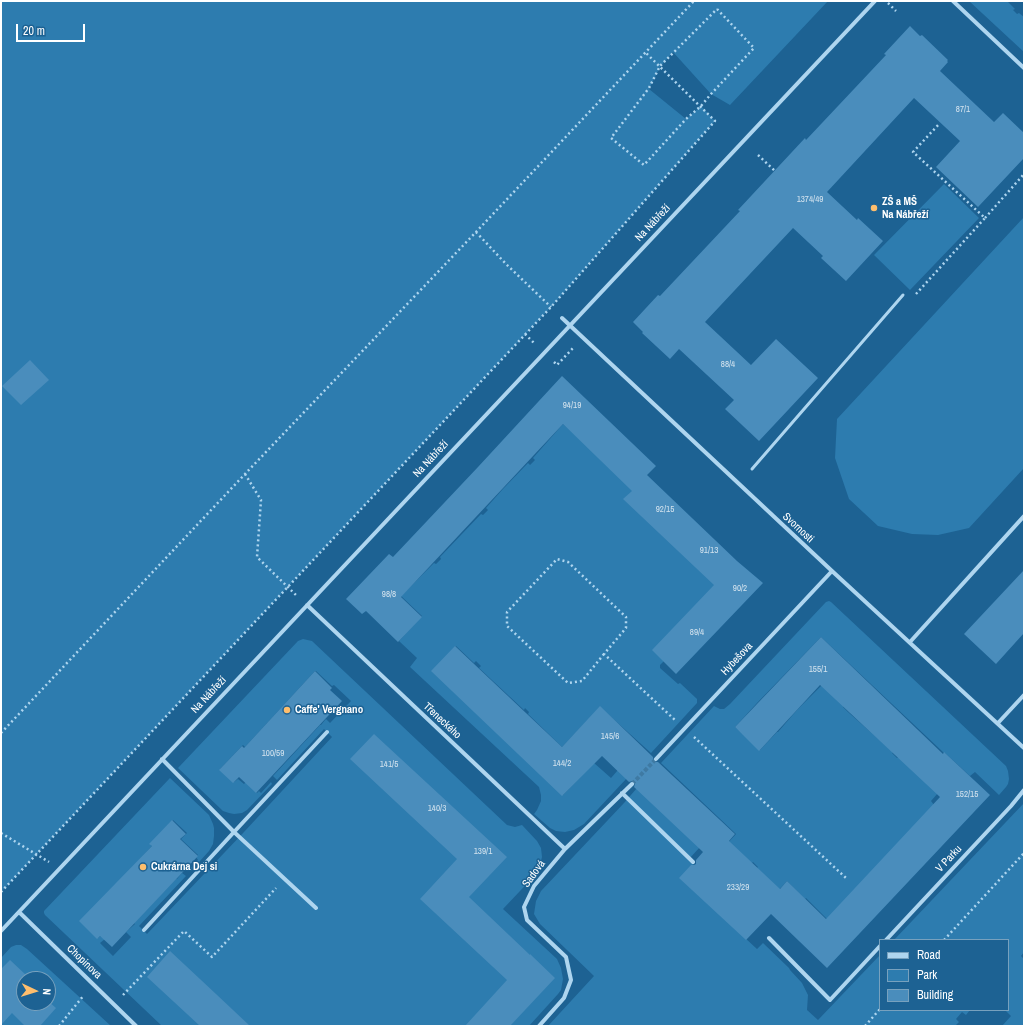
<!DOCTYPE html>
<html>
<head>
<meta charset="utf-8">
<style>
	body { margin:0 }
	#map { position:relative; width:1025px; height:1027px; overflow:hidden; background:#1d6293; font-family:"Archivo Narrow",sans-serif }
	canvas { display:block }
	.frame { position:absolute; inset:0; border:2px solid #fff; pointer-events:none }
	.legend { position:absolute; left:879px; top:939px; width:130px; height:72px; box-sizing:border-box; background:#1d6293; border:1px solid #77a1be; margin:0; padding:5px 7px; list-style:none; font-size:12px; color:#fff }
	.legend li { display:flex; align-items:center; gap:8px; height:20px }
	.legend b { width:20px; border:1px solid #77a1be }
	.north { position:absolute; left:16px; top:971px; width:40px; height:40px; box-sizing:border-box; background:#1d6293; border:1px solid #77a1be; border-radius:50%; rotate:94deg; font-size:11px; font-weight:700; line-height:16px; text-align:center; color:#fff }
	.north::after { content:''; display:block; margin:auto; width:14px; height:18px; background:#febe6d; clip-path:polygon(50% 0,100% 100%,50% 72%,0 100%) }
	.scale { position:absolute; left:16px; top:24px; width:69px; height:18px; box-sizing:border-box; border:2px solid #fff; border-top:0; padding-left:5px; font-size:12px; line-height:14px; white-space:nowrap; color:#fff; -webkit-text-stroke:3px #1d6293; paint-order:stroke }
</style>
</head>
<body>
<div id="map">
<canvas width="1025" height="1027"></canvas>
<div class="frame"></div>
<ul class="legend">
<li><b style="height:5px;background:#aed5ef"></b>Road</li>
<li><b style="height:11px;background:#2d7caf"></b>Park</li>
<li><b style="height:11px;background:#4a8dbc"></b>Building</li>
</ul>
<div class="north">N</div>
<div class="scale">20 m</div>
</div>
<script>
const g = document.querySelector('canvas').getContext('2d');
g.lineJoin = 'round';
function fill(path, color) { g.fillStyle = color; g.fill(path, 'evenodd'); }
const poly = rows => new Path2D(rows.map(r => 'M' + r).join(''));
function stroke(path, color, width, dash) { g.strokeStyle = color; g.lineWidth = width; g.lineCap = dash ? 'butt' : 'round'; g.setLineDash(dash || []); g.stroke(path); }
function drawText(font, color, halo, rows, align = 'center') {
  g.font = font + ' "Archivo Narrow",sans-serif'; g.lineWidth = 3; g.setLineDash([]); g.textBaseline = 'middle'; g.strokeStyle = halo; g.fillStyle = color; for (const [text, x, y, turn = 0] of rows) {
    g.save(); g.translate(x, y); g.rotate((+turn || 0) * Math.PI / 180); g.textAlign = isNaN(turn) ? turn : align; if (halo) g.strokeText(text, 0, 0); g.fillText(text, 0, 0); g.restore();
  }
}
fill(poly([
	[1,1,828,1,730,105,711,94,673,52,660,67,649,89,686,119,701,106,715,121,551,307,1,892],
	[969,1,1007,1,1015,9,1013,10,1017,14,1019,13,1024,17,1023,20,1024,22,1024,52],
	[944,184,979,218,910,290,874,255],
	[1024,217,1024,468,969,528,938,535,912,534,878,526,849,499,835,458,837,419],
	[563,424,634,489,715,585,664,661,660,665,660,668,678,684,680,683,697,699,697,703,651,753,600,707,562,747,528,714,529,712,525,708,524,710,479,668,481,666,476,661,474,663,456,646,433,671,563,795,594,763,611,778,618,770,627,778,584,824,574,830,565,832,556,831,550,828,534,814,537,810,541,801,541,795,539,787,410,667,417,658,399,641,422,616,401,596,434,563,436,564,441,559,440,557,481,514,483,515,488,510,486,508,502,490,528,463,530,465,535,460,533,458],
	[829,601,831,602,1006,766,1008,771,1009,779,1008,784,1006,787,999,795,975,772,970,776,945,753,944,753,821,637,757,703,735,727,760,750,777,732,778,732,797,710,822,685,844,706,843,707,848,712,893,752,892,753,897,758,899,757,938,793,931,801,934,805,827,919,806,898,805,899,787,881,776,893,757,868,758,867,753,862,752,863,726,845,736,834,661,763,714,706,720,709,724,709,730,704,826,602],
	[303,639,312,641,507,825,515,827,522,825,537,841,541,848,542,857,539,869,537,873,503,909,557,959,561,968,563,979,561,990,558,994,529,1026,162,1026,45,915,44,913,44,911,170,778,209,815,213,824,214,828,214,836,213,844,209,851,191,871,190,869,198,860,196,857,198,855,181,839,187,833,173,820,150,844,152,846,81,922,98,938,100,936,105,939,100,943,113,956,131,937,126,932,135,924,134,923,176,879,177,879,181,874,182,873,186,876,139,926,147,934,244,832,332,737,324,729,277,780,273,776,320,725,321,725,325,720,326,719,330,723,351,701,334,685,332,686,316,671,315,671,245,747,243,745,242,746,220,769,234,782,238,779,244,784,246,782,257,793,259,791,261,793,271,782,272,784,247,810,242,813,234,814,229,813,223,811,178,768,298,641],
	[637,788,700,847,689,859,694,864,680,878,757,949,763,943,789,968,790,970,802,983,808,995,807,1010,818,1020,880,955,880,1010,970,1010,966,1015,962,1012,956,1019,959,1022,955,1026,548,1026,594,976,540,924,534,914,536,901,541,891,624,803],
	[1024,803,1024,952,1021,956,1024,959,1024,1026,1002,1026,1011,1016,1005,1010,1008,1010,1008,940,894,940],
	[16,945,21,945,27,949,111,1026,1,1026,1,958,11,947],
	[24,979,48,979,48,1003,24,1003]
]), '#2d7caf');
fill(poly([
	[910,26,920,36,922,35,948,60,947,61,948,62,940,71,994,122,1003,113,1024,133,1024,158,978,207,936,167,960,141,914,98,827,192,857,220,858,218,883,241,846,281,821,258,823,256,793,228,705,322,751,365,776,339,818,378,759,441,725,409,734,400,679,349,670,359,642,333,643,332,633,322,658,295,660,296,740,211,738,210,805,138,806,140,886,55,884,54],
	[30,360,49,380,21,405,2,386],
	[562,376,656,466,647,475,737,561,763,583,676,674,652,650,714,585,623,499,632,491,563,424,401,597,422,617,398,642,366,611,362,614,346,599,389,554,393,557,478,467],
	[1024,570,1024,633,996,664,964,634],
	[821,637,894,707,943,754,944,752,990,795,827,968,771,914,746,940,679,878,691,865,694,865,696,864,696,860,703,852,634,787,635,784,634,781,632,781,629,782,602,756,562,796,431,671,455,646,562,747,600,706,653,757,653,761,656,762,658,762,735,834,729,841,780,889,787,881,826,919,940,797,820,685,759,751,735,727],
	[315,671,332,688,330,690,342,701,256,793,239,777,233,783,219,770,242,746,244,748],
	[374,734,507,857,469,897,530,955,530,954,555,978,510,1026,465,1026,507,980,420,899,457,859,350,759],
	[172,820,186,834,180,839,198,856,112,947,100,936,97,939,79,921,152,846,149,844],
	[170,951,216,994,250,1026,200,1026,147,977],
	[10,960,26,975,23,977,25,979,24,979,24,1003,48,1003,48,1001,56,1008,40,1026,25,1026,12,1013,1,1025,1,969]
]), '#4a8dbc');
stroke(poly([
	[632,784,656,759]
]), '#3f7aa3', 4, [4, 2]);
stroke(poly([
	[888,3,896,11],
	[717,9,754,48,711,94,701,106,686,119,644,165,611,138,649,88,660,66,717,9],
	[758,155,775,171],
	[985,218,1024,174],
	[476,232,506,264,551,307],
	[916,294,985,218,913,152,940,123],
	[525,334,534,343],
	[554,362,557,365,574,347],
	[245,474,261,500,257,557,298,597],
	[604,654,582,681,568,683,507,626,507,612,557,559,568,562,626,617,626,628,604,654,675,720],
	[1,733,245,474,476,232,694,1],
	[694,737,846,878],
	[1,833,49,862],
	[1,892,551,307,715,121,646,53],
	[944,940,1024,853],
	[123,995,184,931,212,957,276,888],
	[59,1026,84,995],
	[865,1026,880,1009]
]), '#aed5ef', 2.5, [2, 3]);
stroke(poly([
	[752,469,903,295]
]), '#aed5ef', 3);
stroke(poly([
	[953,1,1024,68],
	[562,318,832,571,1024,748],
	[307,605,565,849],
	[910,642,1024,516],
	[998,723,1024,695],
	[162,759,234,832,327,732],
	[656,759,832,571],
	[622,793,693,862],
	[19,912,136,1026],
	[144,930,234,832,316,908],
	[1,931,875,1],
	[769,938,830,1000,880,946],
	[886,940,1011,806,1024,790],
	[539,1026,564,998,571,980,566,957,527,920,524,907,534,886,565,849,632,784]
]), '#aed5ef', 4);
for (const [x, y, r, color] of [
	[874,208,4,"#febe6d"],
	[287,710,4,"#febe6d"],
	[143,867,4,"#febe6d"]
]) { const dot = new Path2D(); dot.arc(x, y, r, 0, 2 * Math.PI); g.fillStyle = color; g.fill(dot); stroke(dot, '#1d6293', 1.5); }
drawText('9px', '#d2e2ee', null, [
	["87/1",963,110],
	["1374/49",810,200],
	["88/4",728,365],
	["94/19",572,406],
	["92/15",665,510],
	["91/13",709,551],
	["90/2",740,589],
	["98/8",389,595],
	["89/4",697,633],
	["155/1",818,670],
	["145/6",610,737],
	["100/59",273,754],
	["144/2",562,764],
	["141/5",389,765],
	["152/15",967,795],
	["140/3",437,809],
	["139/1",483,852],
	["233/29",738,888]
]);
drawText('bold 11px', '#fff', '#1d6293', [
	["ZŠ a MŠ",882,202],
	["Na Nábřeží",882,215],
	["Caffe' Vergnano",295,710],
	["Cukrárna Dej si",151,867]
], 'left');
drawText('11px', '#fff', '#1d6293', [
	["Na Nábřeží",653,223,-47],
	["Na Nábřeží",431,459,-47],
	["Svornosti",798,528,43],
	["Hybešova",737,659,-47],
	["Na Nábřeží",209,695,-47],
	["Třeneckého",442,721,43],
	["V Parku",949,859,-47],
	["Sadová",534,874,-54],
	["Chopinova",84,962,44]
]);
</script>
</body>
</html>
